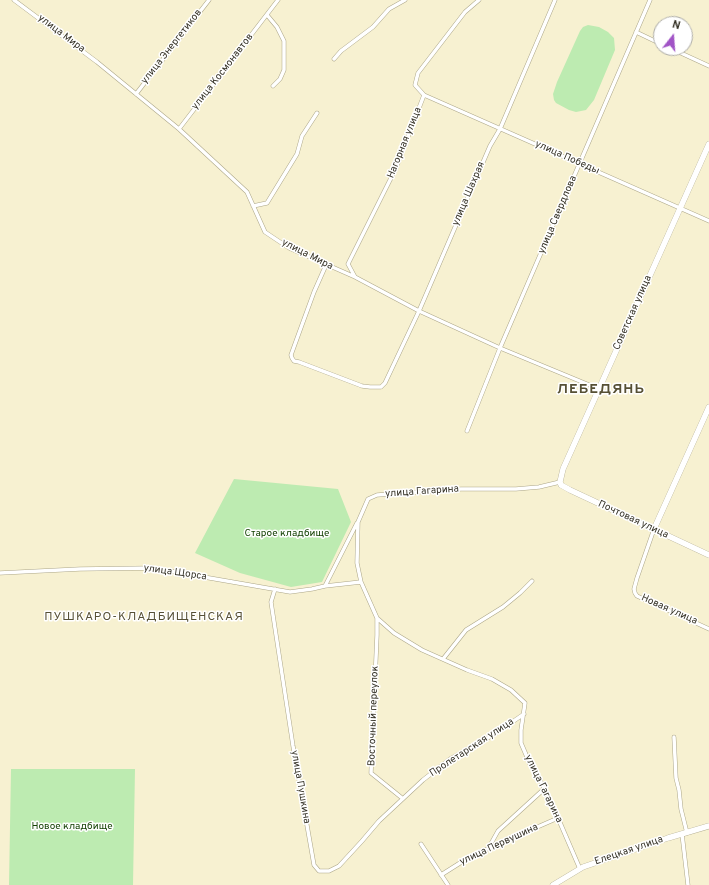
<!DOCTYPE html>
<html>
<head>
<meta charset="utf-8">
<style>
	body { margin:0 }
	#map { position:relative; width:709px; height:885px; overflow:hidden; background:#f7f1d1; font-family:Overpass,sans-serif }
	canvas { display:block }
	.north { position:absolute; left:653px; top:16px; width:40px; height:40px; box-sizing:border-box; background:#fff; border:1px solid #aeada8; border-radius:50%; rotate:17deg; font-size:11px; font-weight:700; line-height:16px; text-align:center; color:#343125 }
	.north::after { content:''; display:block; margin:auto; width:14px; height:18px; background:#a154c6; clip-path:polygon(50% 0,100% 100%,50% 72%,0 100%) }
</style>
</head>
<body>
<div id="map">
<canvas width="709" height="885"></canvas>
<div class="north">N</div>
</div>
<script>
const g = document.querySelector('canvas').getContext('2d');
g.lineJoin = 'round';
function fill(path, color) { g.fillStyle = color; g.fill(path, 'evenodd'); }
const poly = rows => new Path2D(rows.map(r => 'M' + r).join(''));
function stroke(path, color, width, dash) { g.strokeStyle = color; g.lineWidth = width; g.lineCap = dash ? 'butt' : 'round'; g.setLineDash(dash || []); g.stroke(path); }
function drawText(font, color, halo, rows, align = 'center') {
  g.font = font + ' Overpass,sans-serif'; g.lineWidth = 3; g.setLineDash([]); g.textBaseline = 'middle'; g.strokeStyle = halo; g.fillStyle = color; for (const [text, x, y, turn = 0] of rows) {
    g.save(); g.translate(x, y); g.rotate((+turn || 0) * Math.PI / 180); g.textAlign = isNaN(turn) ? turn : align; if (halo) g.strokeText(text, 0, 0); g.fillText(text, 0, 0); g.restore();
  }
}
fill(poly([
	[588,25,599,27,608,32,614,38,615,50,594,100,586,110,576,112,569,110,556,103,554,100,553,94,557,82,580,31,583,27],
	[234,479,338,489,351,522,322,582,291,587,240,573,195,553],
	[11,769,135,769,133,885,9,885]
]), '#bdebb1');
const street = poly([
	[14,0,97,62,179,129,247,192,265,232,289,248,355,277,419,311,500,348,599,389],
	[479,0,465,12,418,73,415,85,424,95,709,221],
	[267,15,277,27,284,41,284,70,280,79,273,86],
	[636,32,661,44],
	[670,48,709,66],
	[334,59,341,51,373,27,389,9,405,0],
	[136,94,209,0],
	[179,129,278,0],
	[253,206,267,203,297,154,302,136,317,113],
	[326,265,314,292,303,322,291,355,292,358,294,361,299,362,362,386,370,387,381,387,385,383,419,311,490,146,500,129,555,0],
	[355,277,348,264,396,168,424,95],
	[467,431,500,348,650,0],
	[560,482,539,487,516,489,461,489,377,495,368,499,358,522,357,563,361,582,377,618,394,633,422,650,467,670,492,679,511,690,525,703,521,730,521,743,530,764,541,782,558,818,580,869],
	[654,529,637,578,634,589,635,593,637,596,709,629],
	[0,573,80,569,152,568,290,592,312,589,325,586,361,582],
	[325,586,357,523],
	[275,589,271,602,293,746,314,865,319,871,329,871,339,866,362,841,379,821,423,780,450,759,493,735,524,714],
	[377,618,377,635,371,773,402,798],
	[443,659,466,630,503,607,520,593,532,581],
	[674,737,676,778,679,790,681,809,687,833],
	[682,834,688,885],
	[421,844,448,885],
	[488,849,498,831,544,789],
	[441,875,471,856,558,818]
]);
const secondary = poly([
	[709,144,563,469,560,482,561,485,570,490,709,555],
	[654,529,709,407],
	[553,885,583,867,668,838,709,826]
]);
stroke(street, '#aca688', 4.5);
stroke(secondary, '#aca688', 6);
stroke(street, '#fff', 3.5);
stroke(secondary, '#fff', 5.5);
drawText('10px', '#343125', '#fff', [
	["улица Мира",61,34,37],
	["улица Энергетиков",172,47,-52],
	["улица Космонавтов",223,72,-52],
	["Нагорная улица",405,143,-68],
	["улица Победы",567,158,24],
	["улица Шахрая",469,194,-67],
	["улица Свердлова",558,215,-67],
	["улица Мира",307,255,27],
	["Советская улица",633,313,-66],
	["улица Гагарина",422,492,-4],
	["Почтовая улица",633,520,25],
	["улица Щорса",175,573,8],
	["Новая улица",669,610,24],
	["Восточный переулок",374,716,-88],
	["Пролетарская улица",472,748,-33],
	["улица Пушкина",300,787,80],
	["улица Гагарина",543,789,64],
	["улица Первушина",499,845,-25],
	["Елецкая улица",629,851,-19]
]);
drawText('10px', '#144204', '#fff', [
	["Старое кладбище",287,534],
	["Новое кладбище",72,827]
]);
g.letterSpacing = '1px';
drawText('12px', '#565035', '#fff', [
	["ПУШКАРО-КЛАДБИЩЕНСКАЯ",144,618]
]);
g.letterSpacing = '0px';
g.letterSpacing = '1px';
drawText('bold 14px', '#565035', '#fff', [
	["ЛЕБЕДЯНЬ",601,390]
]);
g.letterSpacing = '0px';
</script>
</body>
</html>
